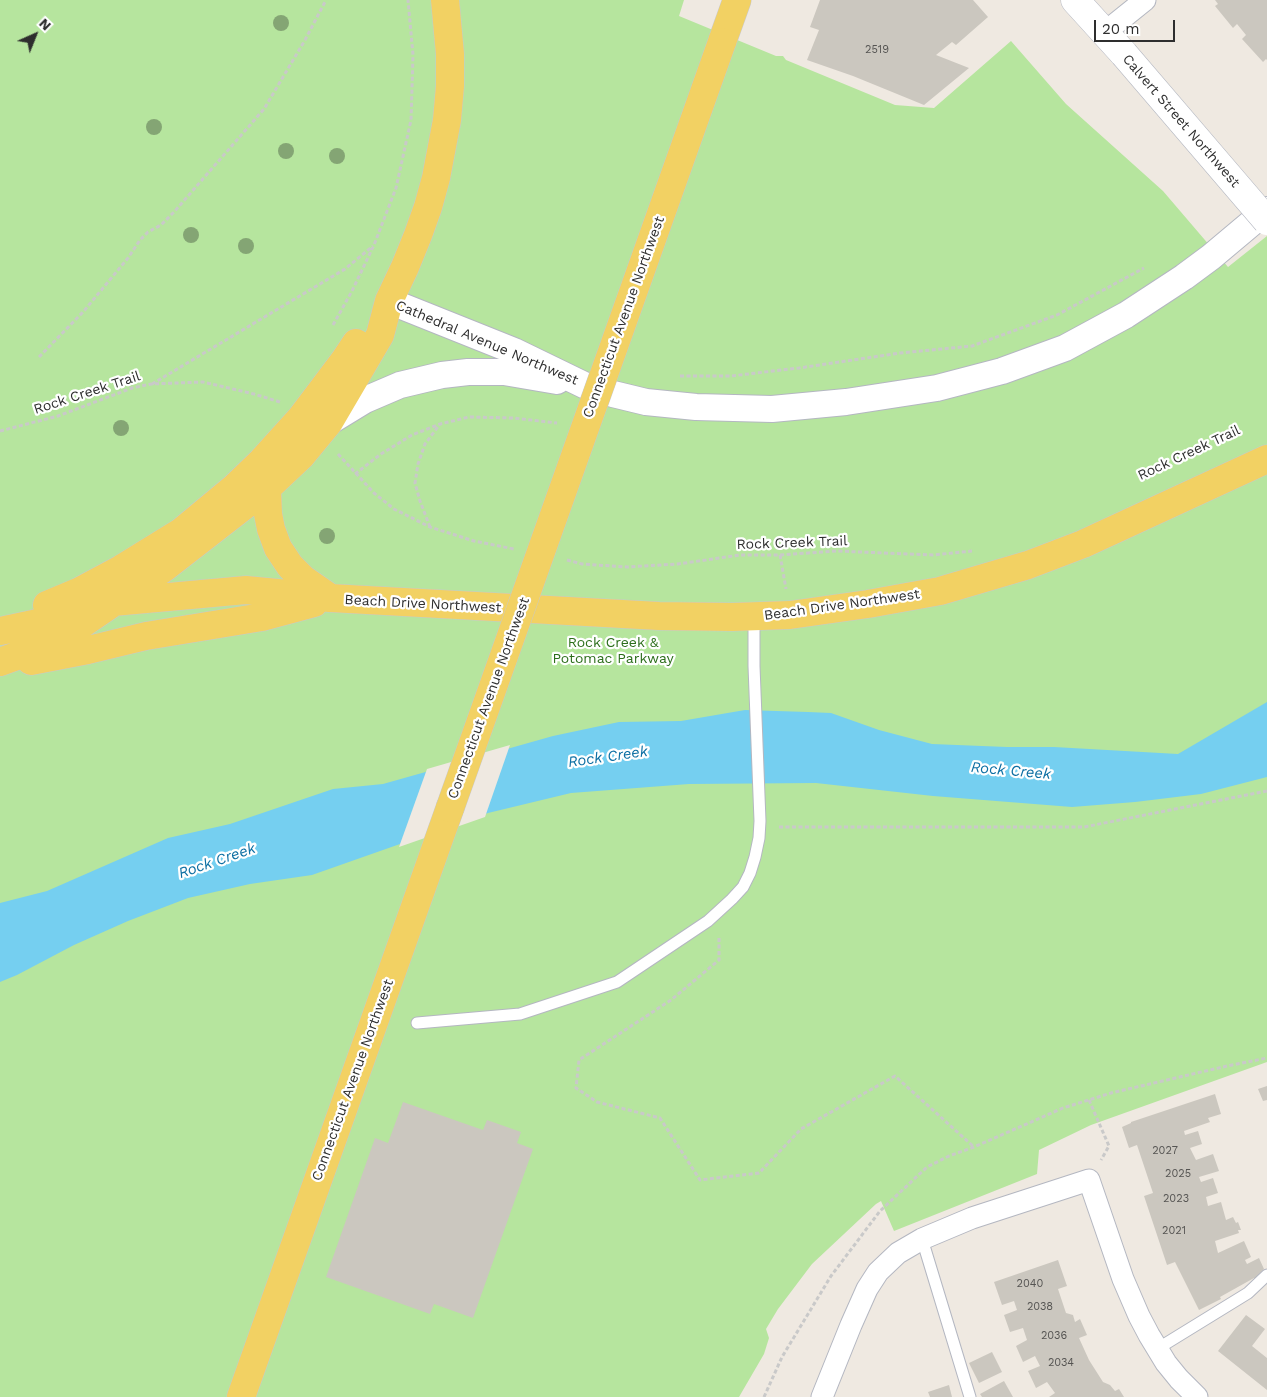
<!DOCTYPE html>
<html>
<head>
<meta charset="utf-8">
<style>
	body { margin:0 }
	#map { position:relative; width:1267px; height:1397px; overflow:hidden; background:#efe9e1; font-family:"Work Sans",sans-serif }
	canvas { display:block }
	.north { position:absolute; left:10px; top:10px; width:50px; height:50px; -webkit-text-stroke:4px #fff; paint-order:stroke; rotate:44deg; font-size:14px; font-weight:700; line-height:20px; text-align:center; color:#2e2e2e }
	.north::after { content:''; display:block; margin:auto; width:18px; height:22px; background:#2e2e2e; clip-path:polygon(50% 0,100% 100%,50% 72%,0 100%) }
	.scale { position:absolute; left:1094px; top:20px; width:81px; height:22px; box-sizing:border-box; border:2px solid #2e2e2e; border-top:0; padding-left:6px; font-size:15px; line-height:18px; white-space:nowrap; color:#2e2e2e; -webkit-text-stroke:4px #fff; paint-order:stroke }
</style>
</head>
<body>
<div id="map">
<canvas width="1267" height="1397"></canvas>
<div class="north">N</div>
<div class="scale">20 m</div>
</div>
<script>
const g = document.querySelector('canvas').getContext('2d');
g.lineJoin = 'round';
function fill(path, color) { g.fillStyle = color; g.fill(path, 'evenodd'); }
const poly = rows => new Path2D(rows.map(r => 'M' + r).join(''));
function stroke(path, color, width, dash) { g.strokeStyle = color; g.lineWidth = width; g.lineCap = dash ? 'butt' : 'round'; g.setLineDash(dash || []); g.stroke(path); }
function drawText(font, color, halo, rows, align = 'center') {
  g.font = font + ' "Work Sans",sans-serif'; g.lineWidth = 4.5; g.setLineDash([]); g.textBaseline = 'middle'; g.strokeStyle = halo; g.fillStyle = color; for (const [text, x, y, turn = 0] of rows) {
    g.save(); g.translate(x, y); g.rotate((+turn || 0) * Math.PI / 180); g.textAlign = isNaN(turn) ? turn : align; if (halo) g.strokeText(text, 0, 0); g.fillText(text, 0, 0); g.restore();
  }
}
fill(poly([
	[0,0,684,0,679,16,776,56,783,56,786,60,895,105,934,108,1011,41,1066,104,1163,191,1228,267,1267,236,1267,1062,1091,1125,1039,1150,1037,1174,894,1231,881,1201,876,1204,812,1264,778,1309,766,1329,769,1338,764,1354,739,1397,0,1397]
]), '#b6e59e');
fill(poly([
	[1267,702,1267,777,1201,794,1135,802,1072,807,933,796,816,783,689,784,571,793,488,813,312,875,250,884,188,898,128,921,74,945,17,975,0,982,0,903,47,891,168,838,230,824,333,789,383,784,553,736,619,722,681,721,745,710,808,712,831,713,879,730,932,744,1007,747,1054,747,1178,754]
]), '#75cff0');
fill(poly([
	[510,745,485,817,399,847,427,769]
]), '#efe9e1');
fill(poly([
	[820,0,973,0,988,17,956,45,952,42,936,55,969,68,924,105,853,76,807,60,819,30,810,27],
	[1215,0,1267,0,1267,60,1266,59,1263,62,1242,39,1246,35,1237,24,1233,28,1215,6,1218,4],
	[1267,1086,1267,1100,1263,1101,1258,1089],
	[1215,1094,1221,1114,1208,1118,1210,1122,1184,1131,1185,1135,1198,1131,1202,1144,1190,1148,1196,1160,1213,1154,1219,1171,1199,1177,1201,1182,1213,1178,1218,1193,1206,1197,1208,1206,1221,1202,1226,1220,1233,1217,1236,1223,1238,1222,1241,1230,1238,1230,1239,1233,1215,1241,1218,1253,1244,1241,1251,1257,1245,1260,1247,1264,1259,1258,1264,1269,1255,1279,1254,1278,1220,1297,1221,1299,1199,1310,1175,1262,1167,1265,1144,1196,1153,1193,1137,1145,1129,1148,1122,1127,1131,1123,1131,1122],
	[403,1102,483,1130,487,1120,521,1132,517,1143,533,1149,473,1318,434,1304,430,1314,326,1277,375,1138,388,1143],
	[1058,1260,1067,1286,1058,1289,1066,1313,1073,1315,1075,1322,1080,1319,1087,1335,1079,1338,1089,1360,1103,1382,1110,1385,1115,1391,1119,1389,1124,1397,1049,1397,1055,1393,1047,1382,1036,1388,1028,1371,1040,1366,1035,1356,1023,1362,1016,1346,1027,1340,1023,1328,1010,1332,1004,1315,1017,1310,1014,1301,1002,1305,994,1282],
	[1246,1315,1265,1329,1252,1346,1267,1358,1267,1390,1218,1351],
	[992,1352,1002,1372,979,1383,969,1363],
	[1004,1381,1013,1397,982,1397,980,1394],
	[949,1385,952,1397,930,1397,928,1392]
]), '#cbc7bf');
const service = poly([
	[417,1023,520,1014,617,982,708,921,732,899,743,887,750,873,755,857,759,838,760,821,754,666,754,617],
	[922,1239,970,1397],
	[1157,1349,1248,1293,1267,1275]
]);
const minor = poly([
	[1104,33,1145,0],
	[822,1397,851,1325,867,1289,878,1272,898,1253,922,1239,972,1218,1089,1180,1123,1279,1139,1316,1149,1335,1166,1363,1179,1379,1197,1397]
]);
const tertiary = poly([
	[389,301,514,351,584,385,613,394,646,402,696,407,772,409,846,402,937,388,1002,371,1065,348,1126,315,1184,277,1211,257,1267,210],
	[329,422,365,400,400,385,442,375,468,372,504,372,557,381]
]);
const secondary = poly([
	[1075,0,1124,54]
]);
const primary = poly([
	[722,42,737,0],
	[265,475,267,488,268,514,271,529,278,548,290,566,303,579,329,597],
	[47,605,78,592,121,569,181,532,234,488,262,461,301,418,344,361,356,343],
	[0,631,47,621,113,602,246,590,330,598,659,616,732,617,790,615,868,604,940,591,1028,565,1083,544,1267,459],
	[31,661,88,650,146,636,262,617,314,603],
	[0,662,44,646,79,626,164,568,267,488,301,456,329,422,380,335,389,301,405,267,418,235,428,207,436,178,447,120,450,86,450,54,445,0],
	[241,1397,450,808]
]);
stroke(service, '#b4b7c1', 13);
stroke(minor, '#b4b7c1', 23);
stroke(tertiary, '#b4b7c1', 28);
stroke(secondary, '#b4b7c1', 29);
stroke(primary, '#c9c9c9', 29);
stroke(poly([
	[333,325,352,291,374,245,396,188,411,120,413,55,408,0],
	[39,357,83,312,128,258,140,240,148,232,161,225,174,212,264,109,305,40,326,0],
	[680,376,731,376,799,368,900,353,972,346,1057,315,1144,268],
	[152,384,345,269,373,246],
	[0,431,58,416,132,388,151,384,203,382,254,394,280,402],
	[338,454,374,493,394,509,430,527,474,541,514,549],
	[355,474,381,454,412,435,440,424,469,417,514,418,557,423],
	[430,527,420,501,415,483,418,464,425,444,440,424],
	[780,555,786,589],
	[567,560,582,564,627,567,678,564,740,555,780,555,836,551,933,555,972,551],
	[779,827,1084,827,1267,791],
	[719,938,719,960,671,1000,579,1060,576,1088,597,1102,660,1118,700,1180,759,1173,801,1129,895,1076,974,1147],
	[1089,1100,1109,1146,1101,1160],
	[764,1397,782,1357,831,1276,880,1211,927,1167,949,1156,974,1147,1063,1108,1111,1093,1227,1066,1267,1058]
]), '#c9c9c9', 3, [4, 2.5]);
stroke(service, '#fff', 11);
stroke(minor, '#fff', 21);
stroke(tertiary, '#fff', 26);
stroke(secondary, '#fff', 28);
stroke(primary, '#f2d163', 28);
const secondaryBridge = poly([
	[1124,54,1267,221]
]);
const primaryBridge = poly([
	[450,808,722,42]
]);
stroke(secondaryBridge, '#b4b7c1', 29, []);
stroke(primaryBridge, '#c9c9c9', 29, []);
stroke(secondaryBridge, '#fff', 28);
stroke(primaryBridge, '#f2d163', 28);
g.fillStyle = '#84a574';
for (const [x, y] of [
	[281,23],
	[154,127],
	[286,151],
	[337,156],
	[191,235],
	[246,246],
	[121,428],
	[327,536]
]) { g.beginPath(); g.arc(x, y, 8, 0, 2 * Math.PI); g.fill(); }
drawText('11px', '#555452', null, [
	["2519",877,50],
	["2027",1165,1151],
	["2025",1178,1174],
	["2023",1176,1199],
	["2021",1174,1231],
	["2040",1030,1284],
	["2038",1040,1307],
	["2036",1054,1336],
	["2034",1061,1363]
]);
drawText('14px', '#2e2e2e', '#fff', [
	["Calvert Street Northwest",1181,121,49],
	["Connecticut Avenue Northwest",624,317,-70],
	["Cathedral Avenue Northwest",487,343,23],
	["Rock Creek Trail",87,393,-18],
	["Rock Creek Trail",1189,453,-25],
	["Rock Creek Trail",792,543,-2],
	["Beach Drive Northwest",423,604,3],
	["Beach Drive Northwest",842,605,-8],
	["Connecticut Avenue Northwest",489,698,-70],
	["Connecticut Avenue Northwest",353,1080,-70]
]);
drawText('14px', '#2c6e1b', '#fff', [
	["Rock Creek &",613,643],
	["Potomac Parkway",613,659]
]);
drawText('italic 15px', '#0d6fa3', '#fff', [
	["Rock Creek",608,757,-8],
	["Rock Creek",1011,771,5],
	["Rock Creek",217,861,-19]
]);
</script>
</body>
</html>
